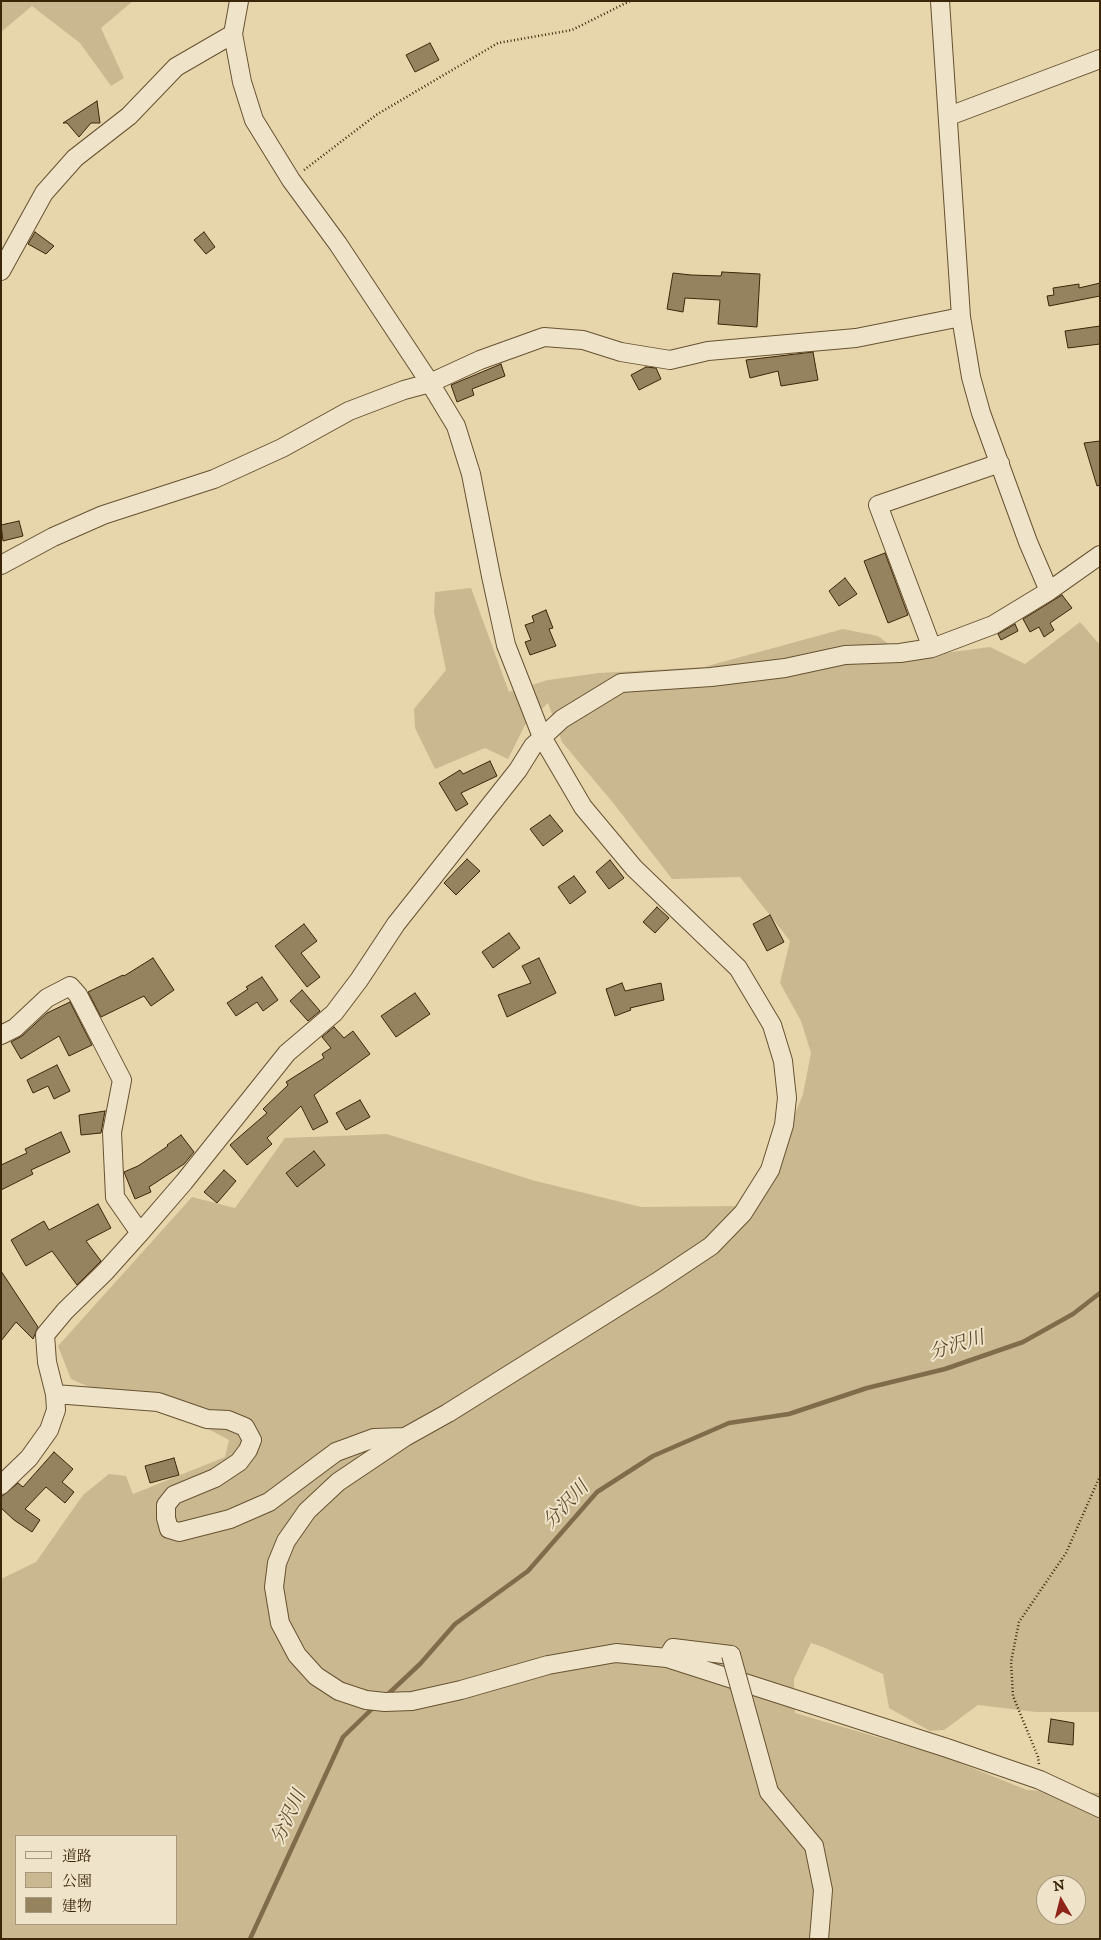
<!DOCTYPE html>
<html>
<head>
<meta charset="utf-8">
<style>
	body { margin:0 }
	#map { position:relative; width:1101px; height:1940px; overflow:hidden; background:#e7d6ac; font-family:"IM FELL DW Pica","Noto Serif JP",serif }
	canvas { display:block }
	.frame { position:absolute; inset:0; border:2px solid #3c260a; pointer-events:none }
	.legend { position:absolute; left:15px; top:1835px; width:162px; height:90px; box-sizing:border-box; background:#efe4c9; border:1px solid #a7987d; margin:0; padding:6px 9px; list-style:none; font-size:15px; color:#3c260a }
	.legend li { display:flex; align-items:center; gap:10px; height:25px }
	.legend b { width:25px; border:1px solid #a7987d }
	.north { position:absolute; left:1036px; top:1875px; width:50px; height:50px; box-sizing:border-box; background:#efe4c9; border:1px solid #a7987d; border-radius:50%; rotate:352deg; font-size:14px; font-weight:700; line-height:20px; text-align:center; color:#3c260a }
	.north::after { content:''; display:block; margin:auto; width:18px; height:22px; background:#8f2418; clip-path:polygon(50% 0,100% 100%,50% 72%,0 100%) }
</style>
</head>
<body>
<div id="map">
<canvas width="1101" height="1940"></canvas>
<div class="frame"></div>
<ul class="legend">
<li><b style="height:6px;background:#efe4c9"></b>道路</li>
<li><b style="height:14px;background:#cab890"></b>公園</li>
<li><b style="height:14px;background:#95825e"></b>建物</li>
</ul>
<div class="north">N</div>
</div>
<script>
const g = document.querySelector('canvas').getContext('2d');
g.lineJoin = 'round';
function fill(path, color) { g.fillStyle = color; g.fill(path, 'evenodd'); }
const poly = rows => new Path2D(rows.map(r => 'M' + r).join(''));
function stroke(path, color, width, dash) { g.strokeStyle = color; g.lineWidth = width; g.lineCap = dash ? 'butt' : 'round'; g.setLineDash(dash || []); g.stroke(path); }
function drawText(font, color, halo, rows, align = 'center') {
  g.font = font + ' "IM FELL DW Pica","Noto Serif JP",serif'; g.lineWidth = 4; g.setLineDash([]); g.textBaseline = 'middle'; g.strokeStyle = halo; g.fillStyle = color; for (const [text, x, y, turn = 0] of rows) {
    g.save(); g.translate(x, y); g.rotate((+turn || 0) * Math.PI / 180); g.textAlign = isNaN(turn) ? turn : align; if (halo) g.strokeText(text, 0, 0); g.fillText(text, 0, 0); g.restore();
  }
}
fill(poly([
	[1,1,133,1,101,28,124,78,111,86,80,43,32,6,1,32],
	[471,588,509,692,548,680,599,673,704,667,843,629,878,636,906,658,990,647,1025,664,1080,622,1100,645,1100,1712,1036,1712,978,1705,944,1730,930,1731,889,1708,883,1674,823,1647,811,1643,794,1679,795,1713,945,1757,1027,1790,1100,1793,1100,1939,1,1939,1,1579,36,1562,83,1495,109,1474,126,1476,133,1494,225,1457,229,1440,197,1423,96,1390,71,1379,58,1346,192,1197,235,1208,285,1138,387,1134,532,1180,641,1207,734,1206,760,1201,803,1094,811,1053,801,1021,780,983,790,941,740,877,672,879,614,804,562,742,548,703,525,725,508,759,485,748,435,769,415,728,414,709,446,670,434,612,435,592],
	[16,1836,176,1836,176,1924,16,1924],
	[1046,1885,1076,1885,1076,1915,1046,1915]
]), '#cab890');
stroke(poly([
	[386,1696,420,1664,455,1624,528,1571,597,1492,653,1456,729,1423,789,1414,867,1388,945,1369,1023,1342,1073,1314,1100,1293],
	[250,1939,343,1737,375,1706]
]), '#806c4a', 4.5);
const building = poly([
	[430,43,439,60,415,72,406,55,430,43],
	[97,101,100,123,91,123,79,137,67,123,63,123,97,101],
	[35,232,54,246,46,254,28,244,35,232],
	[204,232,215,247,206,254,194,240,204,232],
	[722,272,760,274,757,327,718,324,720,300,685,298,683,312,667,309,673,273,691,275,721,276,722,272],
	[1100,283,1100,296,1049,306,1047,296,1054,295,1053,288,1079,284,1079,288,1100,283],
	[1100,326,1100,344,1068,348,1065,331,1100,326],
	[813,352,818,380,781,386,778,371,750,378,746,360,813,352],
	[501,364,505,376,472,389,474,395,457,402,451,385,501,364],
	[646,367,656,368,661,379,639,390,631,375,646,367],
	[1100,441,1100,485,1097,486,1084,443,1100,441],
	[19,521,23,536,3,541,1,525,19,521],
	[885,553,908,615,888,623,864,561,885,553],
	[845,578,857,594,839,606,829,591,845,578],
	[1062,595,1072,608,1050,623,1054,630,1044,637,1039,627,1030,632,1023,619,1062,595],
	[546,610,553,628,549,629,556,646,530,655,525,642,531,640,525,625,534,622,532,616,546,610],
	[1015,624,1018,631,1001,640,998,634,1015,624],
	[490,761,497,776,461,793,468,804,456,811,439,783,460,770,463,774,490,761],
	[550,815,563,831,543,846,530,829,550,815],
	[467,859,480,871,456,895,444,883,467,859],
	[610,860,624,878,609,889,596,872,610,860],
	[574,876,586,892,570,904,558,887,574,876],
	[657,907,669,918,655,933,643,922,657,907],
	[770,915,784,942,767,951,753,924,770,915],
	[304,924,317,941,301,953,320,977,307,987,275,946,304,924],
	[509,933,520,948,493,968,482,952,509,933],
	[153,958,174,990,151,1006,144,996,101,1017,88,992,123,975,124,976,153,958],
	[539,958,556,993,507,1017,498,995,531,983,522,966,539,958],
	[262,977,278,1000,263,1011,257,1002,236,1016,227,1003,248,989,246,987,262,977],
	[622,983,625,991,661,983,664,1000,630,1008,631,1010,615,1016,606,989,622,983],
	[302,990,320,1011,308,1021,290,1001,302,990],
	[415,993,430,1014,396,1037,381,1016,415,993],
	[70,1002,92,1045,69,1056,59,1036,21,1059,11,1042,22,1036,47,1013,70,1002],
	[334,1027,344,1038,353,1031,370,1054,314,1095,328,1122,313,1130,301,1106,267,1138,272,1144,247,1165,230,1145,267,1113,263,1109,288,1085,286,1082,324,1058,322,1054,331,1048,322,1037,334,1027],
	[57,1065,70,1091,54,1099,48,1086,33,1093,27,1080,57,1065],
	[360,1100,370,1117,346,1130,336,1113,360,1100],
	[105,1111,101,1133,81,1135,79,1115,105,1111],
	[61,1132,70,1152,31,1170,33,1174,1,1190,1,1165,27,1153,25,1149,61,1132],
	[181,1135,194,1152,184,1164,149,1187,151,1192,135,1199,124,1172,138,1166,168,1146,167,1145,181,1135],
	[314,1151,325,1165,297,1187,286,1173,314,1151],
	[224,1170,236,1181,217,1203,204,1192,224,1170],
	[98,1204,111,1228,86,1241,101,1261,77,1285,52,1251,26,1266,11,1240,44,1221,49,1230,98,1204],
	[1,1271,38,1327,33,1339,16,1322,1,1341,1,1271],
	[54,1452,73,1469,62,1482,74,1492,65,1503,46,1487,25,1509,40,1520,32,1532,14,1520,1,1508,1,1497,18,1483,23,1487,54,1452],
	[174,1458,179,1475,150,1483,145,1466,174,1458],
	[1051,1719,1074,1723,1073,1745,1048,1742,1051,1719]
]);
fill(building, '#95825e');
stroke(building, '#3c260a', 1);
const minor = poly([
	[239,1,233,34,242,82,254,120,291,180,338,244,430,383,456,426,471,474,491,576,506,645,542,737,583,807,634,868,738,968,772,1025,783,1061,787,1098,784,1125,770,1170,743,1213,711,1246,657,1282,448,1413,405,1437,338,1482,307,1511,286,1541,277,1563,274,1587,280,1623,297,1655,316,1676,339,1691,366,1700,385,1702,412,1701,461,1690,548,1665,616,1653,667,1658,947,1748,1040,1780,1100,1808],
	[940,1,961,317,971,377,981,413,1028,542,1049,591],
	[949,116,1100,59],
	[1,271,44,193,75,158,129,116,176,67,233,34],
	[1,565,53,537,103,515,214,479,282,448,349,411,404,390,430,383,480,360,544,337,583,340,621,352,670,360,708,351,856,338,961,317],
	[932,648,878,505,1000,463],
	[1,1035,15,1028,47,998,70,986,78,995,122,1080,112,1132,115,1197,140,1233],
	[55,1394,158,1402,207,1419,228,1420,245,1427,252,1440,248,1450,239,1462,215,1478,174,1495,166,1505,166,1518,169,1529,179,1532,230,1519,269,1502,336,1452,374,1438,405,1437],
	[1,1485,29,1458,49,1430,56,1410,55,1394,47,1362,45,1335,65,1311,105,1272,140,1233,184,1182,287,1053,334,1013,359,980,396,924,518,770,533,746,562,719,621,683,711,677,785,668,845,655,900,653,932,648,993,625,1049,591,1100,555],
	[667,1658,673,1648,731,1655],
	[743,1698,769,1792,814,1846,823,1890,819,1939]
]);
stroke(minor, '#675232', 20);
stroke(poly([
	[304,170,376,115,498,43,572,30,630,1],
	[1039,1764,1038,1757,1013,1696,1011,1662,1019,1622,1066,1553,1100,1476]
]), '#3c260a', 2.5, [1, 2.5]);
stroke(minor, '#efe4c9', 18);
const minorBridge = poly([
	[731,1655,743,1698]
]);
stroke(minorBridge, '#675232', 20, []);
stroke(minorBridge, '#efe4c9', 18);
drawText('italic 19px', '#5e492a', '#efe4c9', [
	["分沢川",957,1347,-17],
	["分沢川",567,1506,-47],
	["分沢川",290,1818,-65]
]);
</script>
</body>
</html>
